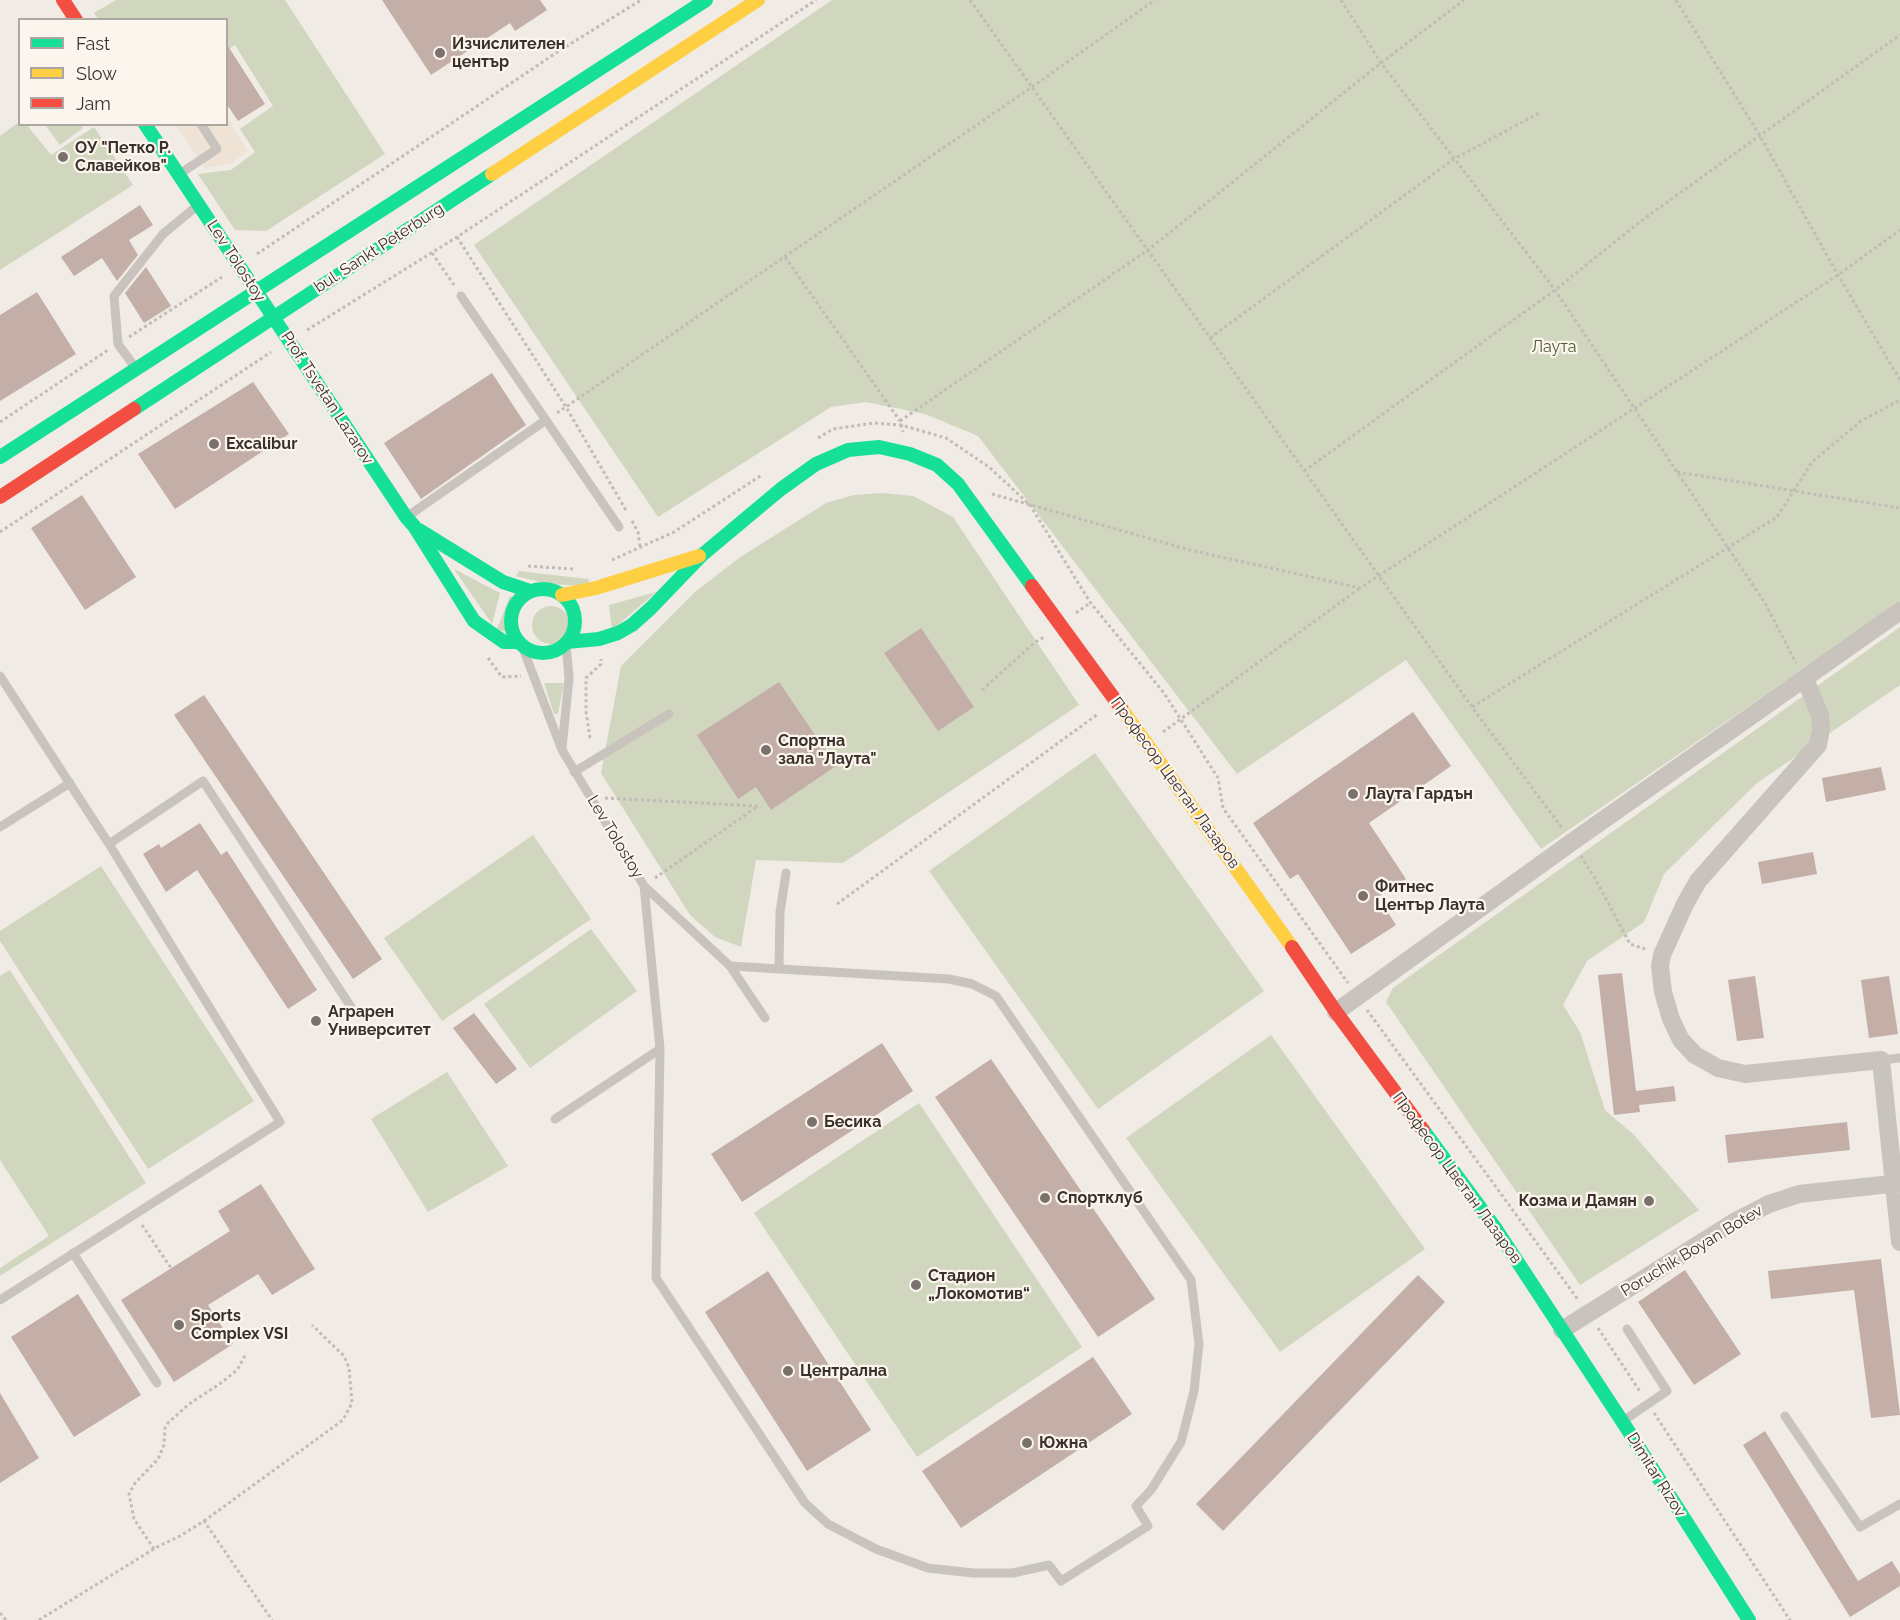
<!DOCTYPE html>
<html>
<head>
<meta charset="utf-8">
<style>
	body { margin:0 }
	#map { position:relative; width:1900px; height:1620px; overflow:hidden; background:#f0ebe5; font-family:Raleway,sans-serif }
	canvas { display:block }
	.legend { position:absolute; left:18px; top:18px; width:210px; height:108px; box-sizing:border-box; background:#fbf5ee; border:2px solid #aea6a0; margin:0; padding:8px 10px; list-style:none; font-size:18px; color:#3b302b }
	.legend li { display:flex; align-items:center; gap:12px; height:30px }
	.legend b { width:30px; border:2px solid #aea6a0 }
</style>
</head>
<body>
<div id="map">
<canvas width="1900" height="1620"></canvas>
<ul class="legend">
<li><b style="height:8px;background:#16e098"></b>Fast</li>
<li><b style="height:8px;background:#ffcf43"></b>Slow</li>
<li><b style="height:8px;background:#f24e42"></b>Jam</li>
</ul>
</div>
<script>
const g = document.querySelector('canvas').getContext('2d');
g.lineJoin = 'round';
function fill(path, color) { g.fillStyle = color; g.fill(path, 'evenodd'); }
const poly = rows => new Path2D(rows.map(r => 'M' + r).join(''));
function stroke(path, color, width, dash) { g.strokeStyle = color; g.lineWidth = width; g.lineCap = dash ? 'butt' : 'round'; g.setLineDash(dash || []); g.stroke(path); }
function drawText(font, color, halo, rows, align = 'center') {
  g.font = font + ' Raleway,sans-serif'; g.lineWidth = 4.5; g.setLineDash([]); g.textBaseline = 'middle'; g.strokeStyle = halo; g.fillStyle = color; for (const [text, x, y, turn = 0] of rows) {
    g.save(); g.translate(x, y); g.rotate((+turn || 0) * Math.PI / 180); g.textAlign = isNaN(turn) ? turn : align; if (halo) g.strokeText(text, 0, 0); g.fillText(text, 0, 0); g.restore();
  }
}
fill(poly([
	[116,0,285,0,385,154,266,231,235,230,198,174,231,170,255,152,240,129,273,106,235,45,227,50,226,20,99,20,94,13],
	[832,0,1900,0,1900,602,1541,849,1406,660,1237,774,978,436,925,414,866,402,831,407,658,517,474,245],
	[19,122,20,124,27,125,51,155,94,127,133,185,0,270,0,136],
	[45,125,81,125,83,128,60,145],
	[882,493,913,496,953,517,1079,705,843,863,756,860,741,947,715,937,690,915,601,773,621,666,695,592,739,558,826,503,854,495],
	[454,569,500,593,492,624],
	[519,571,588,579,591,586,548,584,516,576],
	[656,592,612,630,609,605],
	[510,596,516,598,508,614,507,632,497,629],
	'532 625a19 19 0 1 1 38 0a19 19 0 1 1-38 0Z',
	[1900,627,1900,685,1757,783,1664,874,1644,922,1587,961,1563,1005,1580,1032,1605,1110,1633,1134,1699,1210,1580,1285,1386,1002,1393,988],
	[544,683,564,683,558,714,554,714],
	[1095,753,1264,991,1098,1109,929,871],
	[533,835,591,919,442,1021,384,938],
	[101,866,254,1101,148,1169,0,941,0,931],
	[591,929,637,991,530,1068,484,1004],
	[10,970,146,1183,0,1276,0,1268,49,1236,0,1160,0,976],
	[1271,1035,1425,1249,1280,1352,1126,1138],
	[447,1072,508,1166,428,1212,371,1119],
	[919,1103,1082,1347,917,1457,754,1213]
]), '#d1d6bf');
fill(poly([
	[227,117,248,151,232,163,205,168,176,125,226,124]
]), '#eee3d5');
fill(poly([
	[382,0,540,0,547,10,515,31,510,23,431,75],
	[226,43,265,104,238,121,226,103],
	[140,205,153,225,129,240,138,255,117,281,102,258,74,276,61,257],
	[146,267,171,306,144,323,125,293],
	[37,292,76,354,0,401,0,315],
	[492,373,526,425,421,499,384,443],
	[253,382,289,434,175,509,138,454],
	[82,495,136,577,85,610,31,528],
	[921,628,974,707,938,731,884,653],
	[779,682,836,766,771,810,756,787,738,799,697,735],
	[204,695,382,959,353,979,174,715],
	[1413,712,1451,766,1369,823,1406,879,1378,897,1396,925,1351,954,1298,874,1290,879,1253,823],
	[1881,767,1886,790,1826,802,1822,778],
	[200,823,221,855,227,851,317,990,288,1009,197,870,166,892,143,854,159,844,161,848],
	[1813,852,1817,874,1762,884,1758,862],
	[1622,973,1636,1091,1674,1086,1676,1101,1639,1105,1640,1112,1614,1115,1598,975],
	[1755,976,1764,1038,1737,1041,1728,980],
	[1889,976,1898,1034,1869,1038,1861,980],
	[474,1013,517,1069,496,1084,453,1028],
	[882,1043,913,1091,742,1202,711,1154],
	[991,1059,1155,1299,1098,1337,935,1097],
	[1847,1122,1850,1150,1728,1163,1725,1135],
	[261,1184,315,1269,272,1295,258,1274,208,1305,233,1344,174,1382,121,1300,230,1231,218,1211],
	[1881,1259,1900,1415,1871,1418,1854,1290,1771,1299,1768,1271],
	[1685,1270,1741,1354,1694,1385,1638,1302],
	[768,1271,871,1430,807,1471,705,1312],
	[1418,1275,1445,1302,1223,1531,1196,1504],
	[78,1294,141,1395,74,1437,11,1337],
	[1093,1357,1132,1414,961,1528,922,1471],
	[0,1393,39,1458,0,1483],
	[1765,1431,1858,1581,1892,1561,1900,1574,1900,1586,1850,1617,1743,1445]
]), '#c3afa7');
stroke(poly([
	[970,0,1472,707,1562,828],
	[1341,0,1381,63,1555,290,1765,603,1796,663],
	[1676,0,1760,136,1838,275,1900,380],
	[457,237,566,407,627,512],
	[432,253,454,285],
	[257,254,559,51,641,0],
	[785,257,900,421,903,432],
	[307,330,457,237,816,0],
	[129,337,222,277],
	[1210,338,1454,159,1541,112],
	[557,413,1032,87,1155,0],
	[900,421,1148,250,1381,63,1464,0],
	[0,422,108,350],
	[818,438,833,429,874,423,901,425,946,438,989,467,1030,505,1090,602,1164,693,1218,778,1223,808,1348,983],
	[1304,471,1555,290,1641,221,1900,35],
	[1677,472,1900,508],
	[992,494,1190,550,1360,588,1838,275,1900,230],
	[632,521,638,532,640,547],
	[0,532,271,352],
	[612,560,674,532,762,475],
	[528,566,573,569],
	[1076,613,1090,603],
	[488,658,502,677,521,676],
	[982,690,1034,643,1044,637],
	[1472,707,1777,517,1812,462,1861,421,1900,400],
	[1163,732,1360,588],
	[590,738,586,712,586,678,601,664,601,659],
	[605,798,758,806,655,878],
	[1581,856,1596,880,1630,944,1645,949],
	[837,904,1098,714],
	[1367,1010,1579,1301],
	[142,1225,171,1268],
	[1598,1328,1641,1393],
	[1654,1413,1790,1620],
	[204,1521,343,1420,352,1403,349,1368,344,1356,312,1325],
	[154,1549,134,1519,129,1494,135,1483,158,1459,164,1445,165,1428,168,1423,189,1404,221,1383,237,1370,246,1354],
	[0,1613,6,1620],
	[39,1620,157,1547,180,1536,204,1521,272,1620]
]), '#c2bbb6', 3, [3, 3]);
stroke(poly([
	[181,173,217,149,201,124],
	[461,296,619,527],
	[134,366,118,344,114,296,163,234,197,206],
	[408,516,546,420],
	[522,646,562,750,644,886,730,966,765,1018],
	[0,676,109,844,280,1122,0,1300],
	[562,748,569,678,566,644],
	[574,772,669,714],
	[0,827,70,783],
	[109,844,203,781,351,1007],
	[644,886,660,1049,656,1278,805,1503,828,1524,876,1549,928,1568,973,1573,1013,1573,1049,1565,1061,1581,1148,1526,1136,1506,1151,1490,1181,1442,1194,1391,1199,1344,1191,1280,996,996,972,984,949,979,730,966],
	[779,969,780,912,786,873],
	[1881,1060,1900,1058],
	[555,1119,660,1049],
	[73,1253,157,1383],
	[1785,1416,1860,1527,1900,1504],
	[1623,1421,1667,1391,1627,1329]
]), '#c9c3be', 9);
stroke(poly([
	[1805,679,1820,715,1821,729,1818,745,1698,881,1685,904,1662,955,1660,966,1663,992,1671,1019,1681,1040,1695,1055,1718,1068,1745,1074,1881,1060,1900,1242],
	[1336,1012,1572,842,1900,611],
	[1562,1330,1734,1222,1769,1204,1799,1194,1900,1183]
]), '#c9c3be', 18);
stroke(poly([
	[145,124,406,517,414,526,474,621,504,642,519,642],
	[134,409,492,174],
	[0,457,706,0],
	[419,530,503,582,530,591],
	'511 621a32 32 0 1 1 64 0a32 32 0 1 1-64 0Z',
	[567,642,599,639,618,633,632,625,651,608,702,555,781,489,816,464,848,450,879,447,910,454,937,465,958,484,1032,586],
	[1423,1130,1496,1229,1622,1421,1749,1620]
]), '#16e098', 14);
stroke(poly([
	[492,174,758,0],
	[562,595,596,588,699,556],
	[1121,708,1292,947]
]), '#ffcf43', 14);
stroke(poly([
	[63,0,76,20],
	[0,497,134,409],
	[1032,586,1121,708],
	[1292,947,1336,1012,1423,1130]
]), '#f24e42', 14);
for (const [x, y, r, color] of [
	[440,53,6,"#7a716c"],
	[63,157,6,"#7a716c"],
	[214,444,6,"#7a716c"],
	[766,750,6,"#7a716c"],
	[1353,794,6,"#7a716c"],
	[1363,896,6,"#7a716c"],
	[316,1021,6,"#7a716c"],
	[812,1122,6,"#7a716c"],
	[1045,1198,6,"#7a716c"],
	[1649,1201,6,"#7a716c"],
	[916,1285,6,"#7a716c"],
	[179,1325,6,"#7a716c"],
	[788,1371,6,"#7a716c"],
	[1027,1443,6,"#7a716c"]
]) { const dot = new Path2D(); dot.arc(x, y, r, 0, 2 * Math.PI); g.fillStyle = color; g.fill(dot); stroke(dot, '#fbf5ee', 2); }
drawText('bold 16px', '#3b302b', '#fbf5ee', [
	["Изчислителен",452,44],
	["център",452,62],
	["ОУ \"Петко Р.",75,148],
	["Славейков\"",75,166],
	["Excalibur",226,444],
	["Спортна",778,741],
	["зала \"Лаута\"",778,759],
	["Лаута Гардън",1365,794],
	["Фитнес",1375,887],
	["Център Лаута",1375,905],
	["Аграрен",328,1012],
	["Университет",328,1030],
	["Бесика",824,1122],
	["Спортклуб",1057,1198],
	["Козма и Дамян",1637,1201,"right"],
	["Стадион",928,1276],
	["„Локомотив“",928,1294],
	["Sports",191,1316],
	["Complex VSI",191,1334],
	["Централна",800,1371],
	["Южна",1039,1443]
], 'left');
drawText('16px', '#3b302b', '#fbf5ee', [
	["bul. Sankt Peterburg",379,248,-33],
	["Lev Tolostoy",236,261,57],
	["Prof. Tsvetan Lazarov",327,398,57],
	["Професор Цветан Лазаров",1175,783,54],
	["Lev Tolostoy",615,837,59],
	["Професор Цветан Лазаров",1457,1178,54],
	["Poruchik Boyan Botev",1692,1251,-31],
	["Dimitar Rizov",1656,1475,58]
]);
drawText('16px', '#4a5a2e', '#fbf5ee', [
	["Лаута",1554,347]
]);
</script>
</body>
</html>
